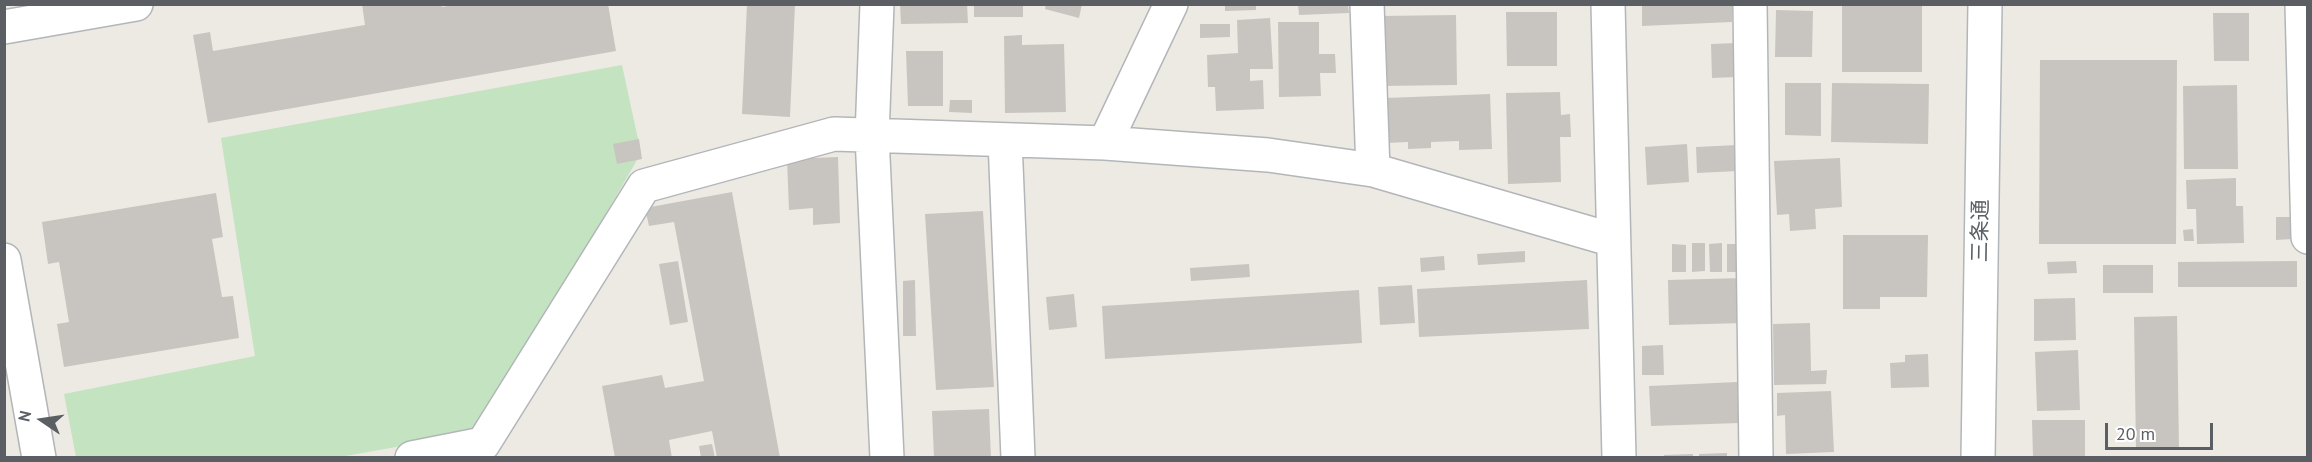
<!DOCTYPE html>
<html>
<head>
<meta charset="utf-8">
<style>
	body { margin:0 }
	#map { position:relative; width:2312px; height:462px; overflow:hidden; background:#edeae3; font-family:"PT Sans",sans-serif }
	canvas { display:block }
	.frame { position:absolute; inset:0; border:6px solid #5b5f63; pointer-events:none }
	.north { position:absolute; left:12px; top:390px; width:60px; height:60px; -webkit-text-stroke:4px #fff; paint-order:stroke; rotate:283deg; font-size:16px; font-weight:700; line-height:24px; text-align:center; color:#5b5f63 }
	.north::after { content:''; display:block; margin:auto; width:21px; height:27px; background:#5b5f63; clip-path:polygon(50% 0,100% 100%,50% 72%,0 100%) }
	.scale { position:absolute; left:2105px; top:423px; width:108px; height:27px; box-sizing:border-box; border:3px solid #5b5f63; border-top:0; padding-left:8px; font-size:18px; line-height:21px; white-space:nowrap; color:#5b5f63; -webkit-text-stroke:4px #fff; paint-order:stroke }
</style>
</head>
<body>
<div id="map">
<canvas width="2312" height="462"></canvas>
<div class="frame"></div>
<div class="north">N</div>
<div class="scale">20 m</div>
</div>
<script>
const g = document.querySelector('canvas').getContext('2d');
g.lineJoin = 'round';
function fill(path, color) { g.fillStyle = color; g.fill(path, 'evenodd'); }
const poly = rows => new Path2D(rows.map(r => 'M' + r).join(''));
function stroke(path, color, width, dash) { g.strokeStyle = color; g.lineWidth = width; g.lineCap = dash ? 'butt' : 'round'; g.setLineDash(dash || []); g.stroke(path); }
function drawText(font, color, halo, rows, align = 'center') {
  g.font = font + ' "PT Sans","Noto Sans JP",sans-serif'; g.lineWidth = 5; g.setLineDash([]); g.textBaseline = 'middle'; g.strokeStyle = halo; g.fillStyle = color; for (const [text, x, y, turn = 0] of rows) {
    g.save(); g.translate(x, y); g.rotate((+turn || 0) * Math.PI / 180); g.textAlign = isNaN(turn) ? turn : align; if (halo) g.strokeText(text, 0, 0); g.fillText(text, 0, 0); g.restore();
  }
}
fill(poly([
	[622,65,641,153,480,432,340,457,76,457,64,394,255,356,221,138]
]), '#c3e3c1');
fill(poly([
	[362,4,441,4,442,7,459,4,608,4,616,51,208,123,193,35,210,32,213,51,365,25],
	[747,4,795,4,790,117,742,114],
	[900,4,967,4,968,23,901,24],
	[974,4,1023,4,1023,17,974,17],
	[1046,4,1082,4,1079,18,1045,9],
	[1225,4,1256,4,1256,10,1225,11],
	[1298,4,1348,4,1349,13,1299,15],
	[1642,4,1732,4,1732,22,1642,26],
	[1842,5,1922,5,1922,72,1842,72],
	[1776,10,1813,11,1812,57,1775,57],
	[1506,12,1557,12,1557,66,1507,66],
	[2213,13,2249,13,2249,61,2214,61],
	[1456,15,1457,85,1381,86,1380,16],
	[1270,18,1273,69,1250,69,1250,81,1263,80,1264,109,1216,111,1215,87,1208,87,1207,55,1238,53,1237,20],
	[1278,22,1319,22,1319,54,1335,54,1336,73,1320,73,1321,96,1279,97],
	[1200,24,1230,24,1230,37,1200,38],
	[1022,35,1022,45,1064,44,1066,112,1005,113,1004,36],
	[1736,43,1737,77,1712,78,1711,44],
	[906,51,943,51,943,106,908,106],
	[2040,60,2177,60,2176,244,2039,244],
	[1785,83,1821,83,1821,136,1785,135],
	[1832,83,1929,84,1928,144,1831,142],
	[2237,85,2238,169,2184,169,2183,86],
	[1560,92,1561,115,1570,114,1571,137,1560,137,1561,182,1508,184,1506,93],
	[1490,94,1492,149,1459,150,1459,141,1431,142,1431,148,1408,149,1408,142,1386,143,1385,98],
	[950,100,972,100,972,113,949,112],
	[639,139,642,159,617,164,613,144],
	[1687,144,1689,182,1647,185,1645,147],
	[1737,145,1738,171,1697,173,1696,147],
	[838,157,840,223,813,225,813,208,789,210,787,159],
	[1840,158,1842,207,1815,209,1816,229,1790,231,1789,214,1777,215,1774,161],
	[2236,178,2236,206,2243,206,2244,243,2197,244,2196,209,2187,209,2186,180],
	[732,192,780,458,717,458,712,431,669,440,672,458,615,458,602,386,662,375,665,388,704,381,674,222,649,226,645,208],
	[216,193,223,237,212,239,222,297,233,296,239,338,64,367,57,324,69,322,59,262,48,264,42,222],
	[983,211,994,387,936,390,925,214],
	[2276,217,2292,217,2292,239,2276,240],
	[2193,229,2194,241,2184,241,2183,230],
	[1843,235,1928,235,1927,297,1880,297,1880,309,1843,309],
	[1692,243,1705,243,1705,271,1692,272],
	[1722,243,1722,272,1710,272,1709,244],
	[1672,244,1686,245,1686,272,1672,272],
	[1727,244,1739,244,1740,272,1727,272],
	[1525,251,1525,262,1478,265,1477,254],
	[1444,256,1445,270,1421,272,1420,258],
	[678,261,688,322,670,325,659,264],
	[2076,261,2077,273,2048,274,2047,262],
	[2297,261,2297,287,2178,287,2178,262],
	[1249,264,1250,277,1191,281,1190,268],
	[2103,265,2153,265,2153,293,2103,293],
	[1743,278,1744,323,1669,325,1668,280],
	[915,280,916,336,903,336,903,281],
	[1587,280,1589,329,1419,337,1417,289],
	[1412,285,1415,323,1380,325,1378,287],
	[1359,290,1362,343,1105,359,1102,306],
	[1074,294,1077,327,1049,330,1046,297],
	[2075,298,2076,340,2034,341,2034,299],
	[2177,316,2179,449,2136,450,2134,317],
	[1810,323,1811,371,1827,370,1826,384,1774,385,1773,324],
	[1663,345,1664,375,1642,375,1642,346],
	[2078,350,2080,410,2037,411,2035,352],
	[1928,354,1929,387,1891,388,1890,363,1905,362,1905,355],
	[1737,382,1739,423,1651,426,1649,386],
	[1831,391,1834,452,1786,454,1785,415,1777,416,1777,393],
	[989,409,991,458,934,458,932,411],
	[2032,420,2085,420,2085,457,2033,458],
	[712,444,715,458,701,458,699,446],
	[1727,453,1727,458,1699,458,1699,454],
	[1693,454,1693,458,1664,458,1664,455]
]), '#c8c5c0');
const minor = poly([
	[877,4,872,136,887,458],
	[1367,4,1373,170],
	[1608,4,1619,458],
	[1750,4,1756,458],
	[2302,4,2308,237],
	[4,27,136,4],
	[1005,140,1018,458],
	[1105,143,1171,4],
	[4,260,39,458],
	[412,458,483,444,644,186,834,134,1105,143,1268,155,1373,170,1613,240],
	[1978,458,1985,4]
]);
stroke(minor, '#b3b6b9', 36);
stroke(minor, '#fff', 33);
drawText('21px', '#5b5f63', '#fff', [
	["三条通",1981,231,-89]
]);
</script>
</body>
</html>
